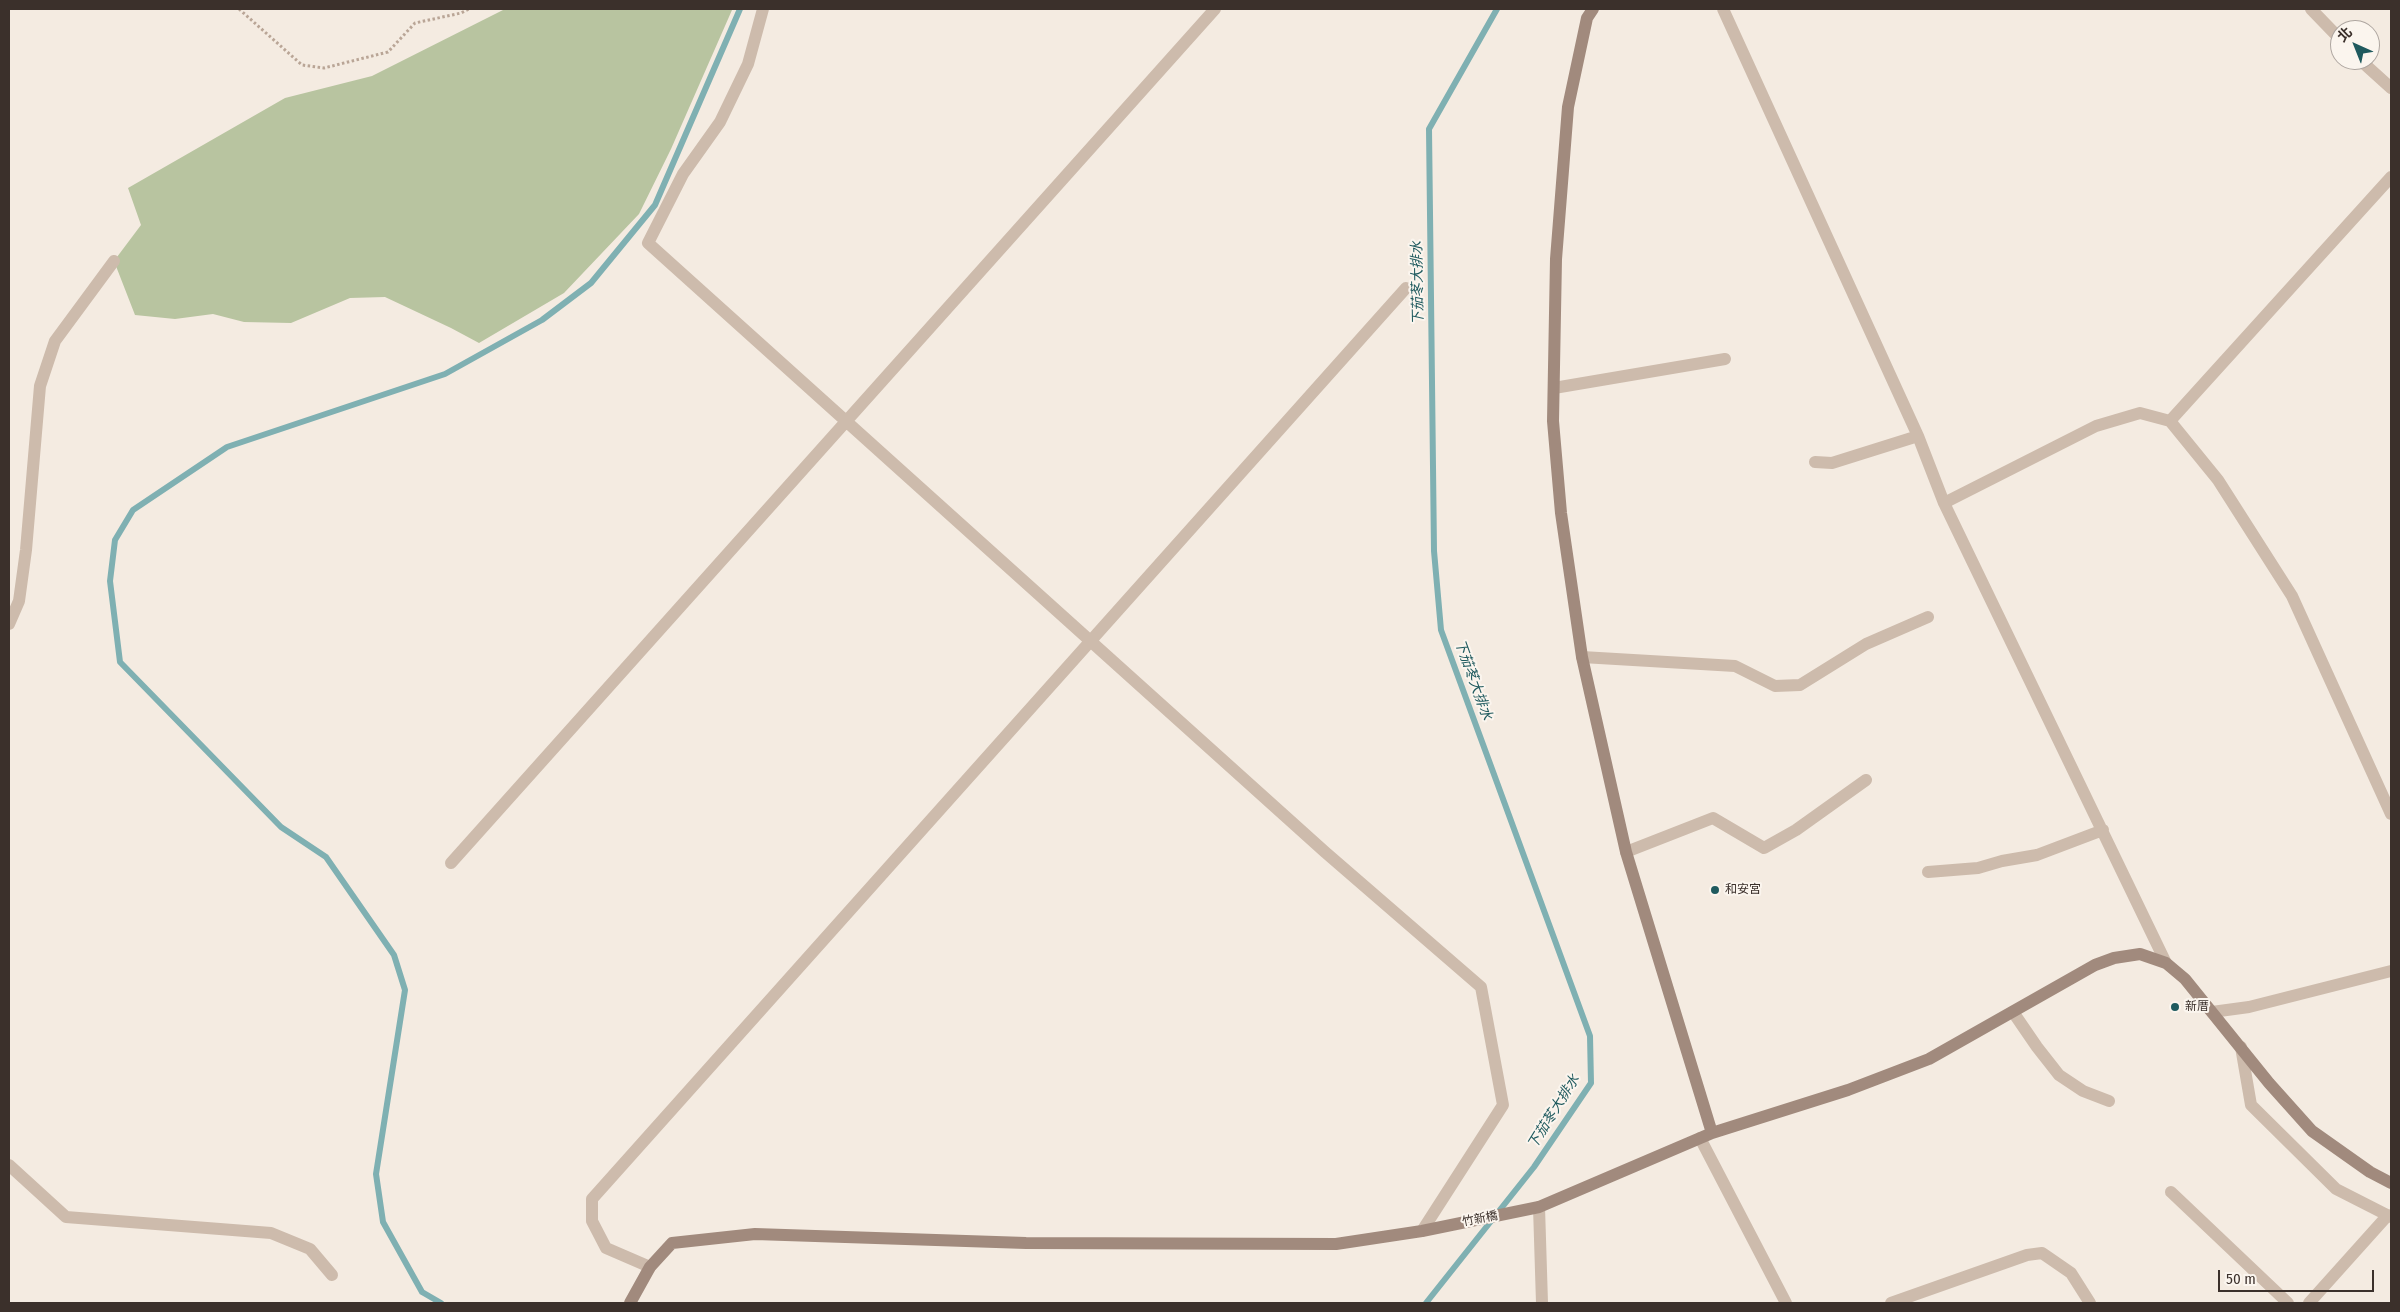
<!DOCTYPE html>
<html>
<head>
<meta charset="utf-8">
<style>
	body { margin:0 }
	#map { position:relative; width:2400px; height:1312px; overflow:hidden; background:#f4ebe1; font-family:"Fira Sans Condensed","Noto Sans TC",sans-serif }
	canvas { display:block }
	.frame { position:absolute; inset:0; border:10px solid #3b302b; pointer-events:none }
	.north { position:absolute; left:2330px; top:20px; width:50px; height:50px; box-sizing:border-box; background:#fbf5ee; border:1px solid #aea6a0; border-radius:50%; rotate:316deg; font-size:14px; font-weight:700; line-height:20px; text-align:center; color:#3b302b }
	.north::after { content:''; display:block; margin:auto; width:18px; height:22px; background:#1f5a5e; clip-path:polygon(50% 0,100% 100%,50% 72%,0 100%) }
	.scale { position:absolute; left:2218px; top:1270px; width:156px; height:22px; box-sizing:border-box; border:2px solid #3b302b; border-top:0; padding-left:6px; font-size:15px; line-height:18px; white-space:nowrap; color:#3b302b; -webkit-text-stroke:4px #fbf5ee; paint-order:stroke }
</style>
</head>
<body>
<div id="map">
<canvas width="2400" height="1312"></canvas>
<div class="frame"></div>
<div class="north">北</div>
<div class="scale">50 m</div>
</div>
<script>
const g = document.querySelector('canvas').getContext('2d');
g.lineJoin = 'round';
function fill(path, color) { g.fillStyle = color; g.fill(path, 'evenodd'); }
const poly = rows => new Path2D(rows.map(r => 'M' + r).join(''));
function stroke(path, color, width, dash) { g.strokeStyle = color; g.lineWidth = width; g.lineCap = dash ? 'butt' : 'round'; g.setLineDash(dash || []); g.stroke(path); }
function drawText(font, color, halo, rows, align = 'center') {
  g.font = font + ' "Fira Sans Condensed","Noto Sans TC",sans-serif'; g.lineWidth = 4; g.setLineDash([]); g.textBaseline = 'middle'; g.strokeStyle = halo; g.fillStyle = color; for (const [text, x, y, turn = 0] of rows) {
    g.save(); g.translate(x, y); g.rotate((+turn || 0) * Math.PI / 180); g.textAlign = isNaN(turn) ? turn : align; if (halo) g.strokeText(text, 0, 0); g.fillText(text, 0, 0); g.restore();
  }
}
fill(poly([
	[505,9,732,10,671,149,639,214,564,293,479,343,451,328,385,297,350,298,291,323,244,322,213,314,175,319,135,315,114,261,141,225,128,188,285,98,372,76]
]), '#b8c4a0');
stroke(poly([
	[441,1303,422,1292,383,1222,376,1174,405,990,394,955,326,857,281,827,120,662,110,581,115,540,133,510,227,447,445,374,542,320,591,283,655,205,740,9],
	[1426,1303,1534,1167,1591,1083,1590,1036,1441,630,1434,551,1429,129,1497,9]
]), '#7fb0b2', 6);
stroke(poly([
	[239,9,302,65,324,68,388,52,415,23,461,13,469,9]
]), '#b9a596', 3, [2.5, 2.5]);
stroke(poly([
	[763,9,748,64,720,122,683,174,648,243,1325,852,1481,987,1503,1105,1422,1231],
	[1723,9,1918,436,1944,503,2166,963],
	[2311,9,2340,39],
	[2360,60,2391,88],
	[1554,388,1725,359],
	[2170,421,2391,177],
	[1815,462,1832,463,1918,436],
	[1944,503,2096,426,2140,413,2170,421,2218,480,2292,596,2391,814],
	[9,624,19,601,26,550,40,386,55,341,114,261],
	[1582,657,1735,666,1775,686,1800,685,1866,644,1928,617],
	[1626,852,1713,818,1764,848,1796,830,1866,780],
	[451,863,1215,9],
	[1928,872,1978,868,2002,861,2037,855,2103,830],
	[2013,1012,2037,1047,2059,1075,2083,1091,2109,1101],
	[2212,1012,2249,1007,2391,971],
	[2241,1047,2251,1105,2336,1189,2391,1217],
	[1700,1138,1786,1303],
	[9,1165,66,1217,271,1233,310,1249,332,1275],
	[2171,1192,2288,1303],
	[1539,1207,1542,1303],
	[650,1267,606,1248,592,1221,592,1199,1406,288],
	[1891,1303,2027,1255,2042,1253,2071,1273,2090,1303],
	[2309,1303,2388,1215]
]), '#cdbbac', 12);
stroke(poly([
	[1593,9,1587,18,1568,107,1556,259,1553,421,1561,513,1582,657,1626,852,1712,1133],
	[630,1303,650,1267,672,1243,755,1234,1026,1243,1336,1244,1422,1231,1539,1207,1712,1133,1848,1090,1929,1059,2095,965,2114,958,2140,954,2166,963,2185,979,2269,1083,2312,1131,2370,1172,2391,1183]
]), '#a18a7d', 12);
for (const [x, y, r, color] of [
	[1715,890,5,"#1f5a5e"],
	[2175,1007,5,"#1f5a5e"]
]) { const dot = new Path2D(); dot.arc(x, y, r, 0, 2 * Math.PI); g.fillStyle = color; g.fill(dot); stroke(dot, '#fbf5ee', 2); }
drawText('12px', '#3b302b', '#fbf5ee', [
	["和安宮",1725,890],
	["新厝",2185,1007]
], 'left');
drawText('12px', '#3b302b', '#fbf5ee', [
	["竹新橋",1480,1219,-11]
]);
drawText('italic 14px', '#1f5a5e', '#fbf5ee', [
	["下茄苳大排水",1418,283,-91],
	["下茄苳大排水",1473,680,70],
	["下茄苳大排水",1554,1112,-58]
]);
</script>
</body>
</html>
